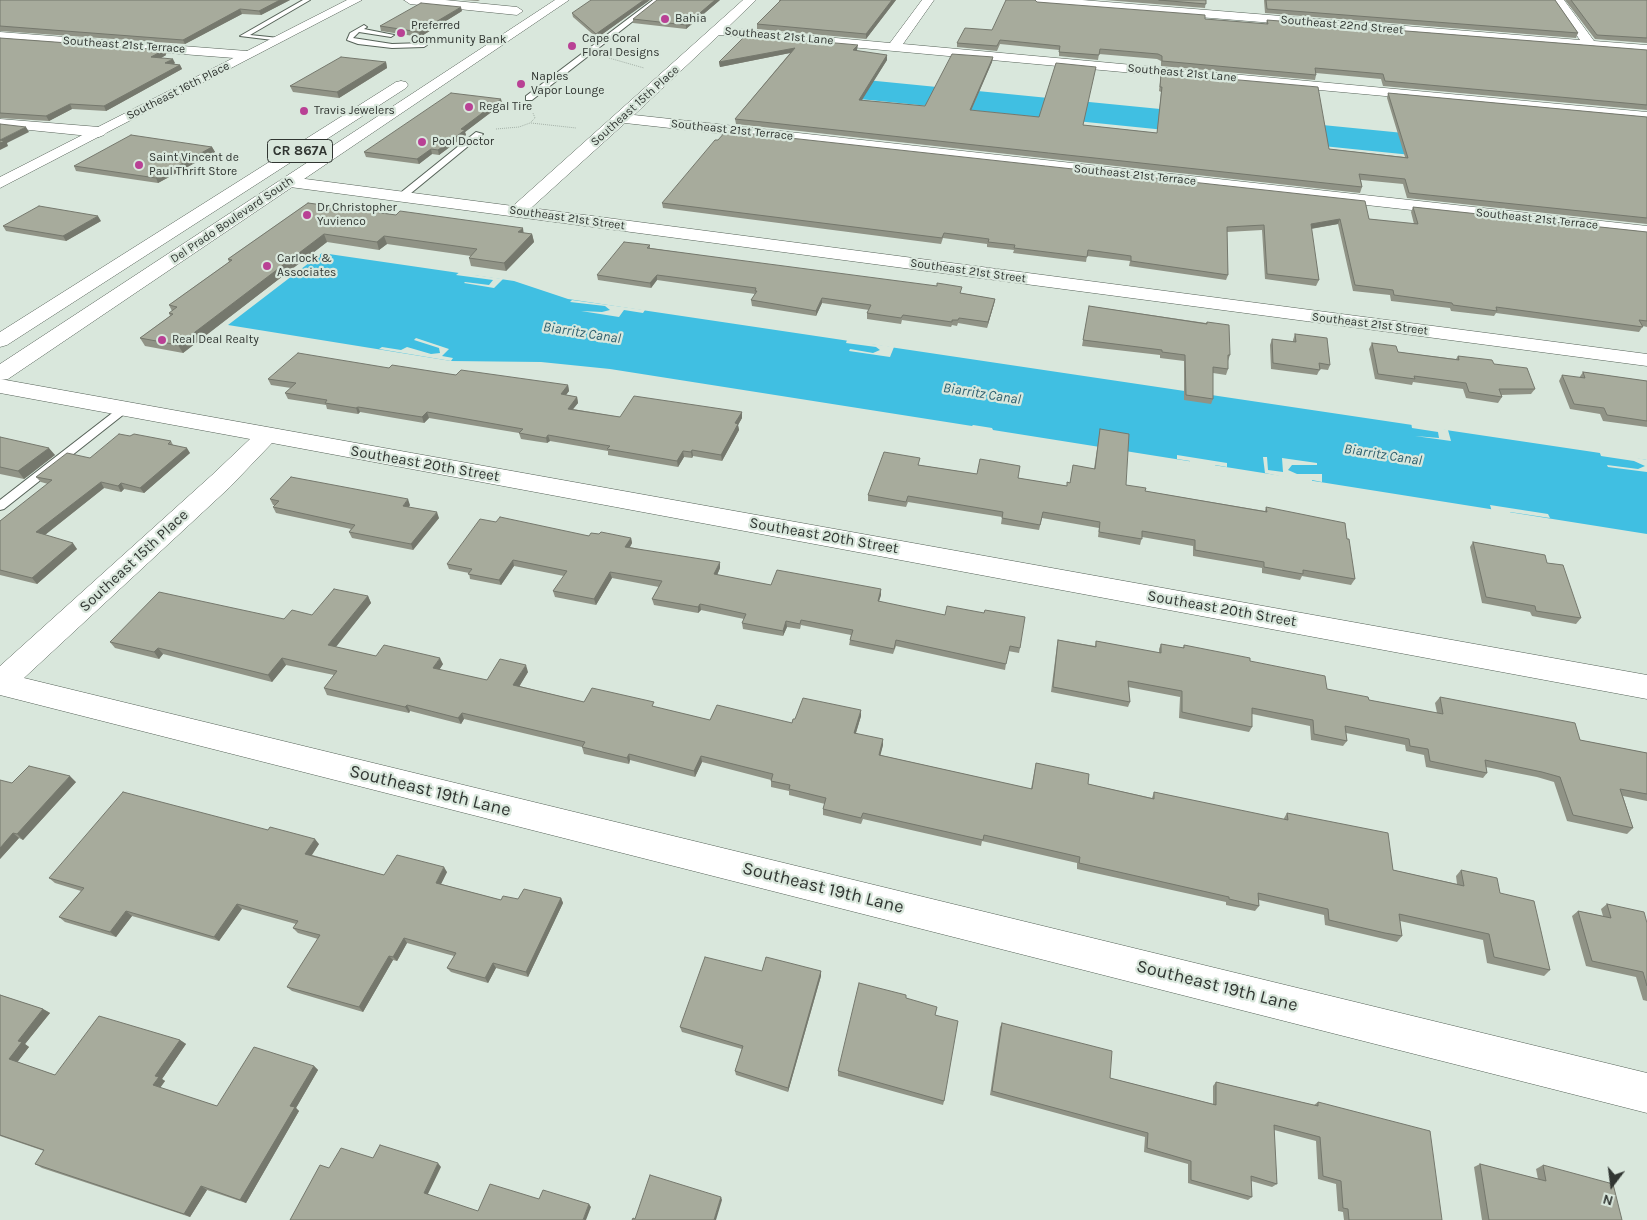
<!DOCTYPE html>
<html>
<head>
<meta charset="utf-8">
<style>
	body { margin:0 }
	#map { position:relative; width:1647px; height:1220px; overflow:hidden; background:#d9e7dc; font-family:Karla,sans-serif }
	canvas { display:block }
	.north { position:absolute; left:1587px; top:1160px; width:50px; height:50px; -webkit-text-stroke:4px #d9e7dc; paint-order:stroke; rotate:195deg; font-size:14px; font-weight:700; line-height:20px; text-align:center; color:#313632 }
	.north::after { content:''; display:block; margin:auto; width:18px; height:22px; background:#313632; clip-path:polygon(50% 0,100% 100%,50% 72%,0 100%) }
</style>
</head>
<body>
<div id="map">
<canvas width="1647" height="1220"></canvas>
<div class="north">N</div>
</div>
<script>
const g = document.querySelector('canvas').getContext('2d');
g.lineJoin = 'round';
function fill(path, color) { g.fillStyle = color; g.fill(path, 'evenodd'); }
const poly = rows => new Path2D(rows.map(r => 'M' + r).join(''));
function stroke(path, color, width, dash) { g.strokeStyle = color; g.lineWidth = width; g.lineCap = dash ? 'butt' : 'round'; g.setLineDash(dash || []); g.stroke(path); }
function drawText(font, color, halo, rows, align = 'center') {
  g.font = font + ' Karla,sans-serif'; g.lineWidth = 4.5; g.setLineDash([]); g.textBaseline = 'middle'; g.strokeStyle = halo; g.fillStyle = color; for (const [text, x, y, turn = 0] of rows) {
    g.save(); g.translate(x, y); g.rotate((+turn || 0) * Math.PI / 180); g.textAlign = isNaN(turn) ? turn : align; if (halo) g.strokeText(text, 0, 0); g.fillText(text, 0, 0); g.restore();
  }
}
fill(poly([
	[776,71,866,80,1647,157,1510,165,761,89],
	[322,253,514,281,568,299,1647,460,1647,534,993,430,992,428,973,425,972,426,610,369,541,362,451,361,228,325]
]), '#40bfe2');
fill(poly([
	[461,271,477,273,475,275,503,279,494,288,464,283,465,282,489,285,493,280,456,275],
	[572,300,645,310,643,313,624,310,619,317,581,311,602,312,610,310,605,306,570,302],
	[416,338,449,349,442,356,453,358,451,361,379,349,382,347,401,350,407,347,431,354,440,353,439,348,414,340],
	[858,339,873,341,872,344,894,347,890,357,849,351,850,349,873,353,880,350,876,347,846,343,847,340,857,341],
	[1411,422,1448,430,1451,441,1415,436,1439,438,1438,432,1412,428],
	[1599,450,1647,460,1647,472,1608,467,1607,465,1638,469,1645,466,1634,461,1601,456],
	[1177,455,1227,463,1227,467,1215,465,1215,468,1190,463,1190,461,1177,459],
	[1263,457,1267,457,1268,470,1283,472,1282,458,1317,463,1317,465,1292,465,1288,470,1297,474,1322,474,1322,482,1312,480,1312,483,1265,473],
	[1490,505,1548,514,1550,518,1510,512,1510,515,1492,512]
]), '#d9e7dc');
const service = poly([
	[303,0,310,0,250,35,279,38,281,39,281,41,240,36,303,0],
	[653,0,660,0,532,100,526,100,526,96,653,0],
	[364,25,367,27,364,29,394,35,391,37,359,32,353,38,392,44,424,43,427,45,424,47,392,48,358,44,347,40,350,33,364,25],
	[476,132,483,134,405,198,399,198,399,194,476,132],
	[124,406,128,407,130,409,128,411,4,509,0,510,0,500,120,407,124,406]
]);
const minor = poly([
	[743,0,756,0,727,28,890,43,922,0,934,0,903,44,1647,112,1647,120,719,35,634,115,1647,226,1647,236,625,123,531,208,1647,354,1647,366,290,187,284,186,282,182,284,178,290,177,513,206,743,0],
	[1031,0,1082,0,1580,40,1552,0,1564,0,1594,41,1647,45,1647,53,1037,4,1031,0],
	[0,32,247,51,254,55,247,59,0,40,0,32],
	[0,119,99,127,104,129,107,132,104,135,99,137,0,127,0,119],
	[0,379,1647,675,1647,699,272,443,230,487,24,678,1647,1073,1647,1113,0,695,0,666,212,475,250,439,0,393,0,379]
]);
const tertiary = poly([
	[347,0,362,0,0,188,0,177,347,0],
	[404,0,445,0,517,7,523,11,517,15,410,4,404,0]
]);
const primary = poly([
	[555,0,569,0,8,379,0,380,0,364,555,0],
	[401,81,406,82,408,85,406,88,7,345,0,347,0,332,396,82,401,81]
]);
stroke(service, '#566258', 2);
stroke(minor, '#566258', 1);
stroke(tertiary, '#566258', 1);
stroke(primary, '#566258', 1);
stroke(poly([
	[609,58,644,68],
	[531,123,576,128],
	[496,129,519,127,530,123,535,118,533,113]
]), '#a4b0a7', 1, [1, 1]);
fill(service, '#fff');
fill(minor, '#fff');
fill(tertiary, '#fff');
fill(primary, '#fff');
fill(poly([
	[0,0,290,0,261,15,242,14,185,44,0,31],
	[462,0,480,0,478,1],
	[650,0,597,38,573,17,572,13],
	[720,0,686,29,633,23,633,19],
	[779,0,896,0,866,39,757,29,757,24,779,2],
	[1105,0,1206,0,1205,8],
	[1264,0,1555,0,1578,33,1576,38,1265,13],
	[1565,0,1647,0,1647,43,1595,39],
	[1037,2,1205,19,1266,24,1267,20,1647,50,1647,110,1383,86,1381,79,1316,73,1316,75,1315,80,1161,66,1161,61,1157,59,1099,54,1098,60,1059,56,1059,50,1000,44,997,51,957,47,957,43,992,30],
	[462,11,420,37,381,31,380,26],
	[746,35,857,50,856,51,887,55,887,60,861,100,925,106,993,57,992,62,971,111,1083,125,1157,133,1161,92,1159,91,1161,73,1329,149,1405,157,1387,98,1388,93,1647,117,1647,224,1407,198,1403,184,1361,180,1362,187,1360,193,736,124,735,119,790,53,720,67,719,62],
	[0,38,164,50,166,55,161,58,175,63,174,64,180,65,182,69,106,111,72,109,49,121,0,118],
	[386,62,387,68,339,98,293,92,290,86],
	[501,99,502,104,465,132,466,135,439,155,432,154,419,164,366,157,364,152],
	[212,147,215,152,158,183,76,171,74,166],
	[308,203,532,234,534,242,506,271,471,266,469,258,471,256,387,244,379,250,327,242,183,353,145,346,140,338,170,316,169,313,172,311,169,305,229,262,228,259],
	[662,203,1369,219,1414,224,1411,212,1413,207,1647,232,1647,327,1643,326,1639,332,1496,313,1494,316,1451,311,1450,308,1391,301,1390,295,1353,291,1338,224,1311,229,1319,280,1316,286,1265,279,1262,230,1227,232,1228,275,1226,280,1129,266,1130,261,1087,256,1086,262,1013,253,1014,250,987,247,987,244,943,238,941,244,663,208],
	[101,221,66,241,6,231,3,226],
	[650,245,650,248,961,293,995,299,994,304,987,328,958,323,957,326,952,325,951,327,902,320,901,324,867,319,867,313,869,310,822,303,816,316,752,306,751,300,755,294,657,280,651,288,598,280,597,275],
	[1089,306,1206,323,1207,322,1230,355,1228,361,1228,369,1226,375,1213,373,1213,399,1211,404,1184,400,1184,361,1160,358,1160,355,1082,346],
	[1295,334,1330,365,1328,370,1320,369,1317,375,1271,369,1270,345,1272,339,1293,342,1293,340],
	[1372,343,1398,352,1456,359,1458,356,1494,364,1535,389,1531,394,1501,395,1502,397,1498,403,1466,398,1463,389,1413,382,1412,385,1375,379,1369,349],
	[389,368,456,375,568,385,569,391,566,395,577,397,578,403,573,409,620,417,742,412,742,418,738,425,739,430,722,461,693,456,692,458,684,457,678,467,608,455,608,451,550,441,547,443,521,439,519,433,429,418,424,423,360,412,358,414,327,409,326,405,288,399,285,393,291,388,271,385,268,379],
	[1583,372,1647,381,1647,427,1603,421,1600,414,1570,409,1559,381,1562,375,1579,378],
	[1100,429,1126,485,1145,491,1265,511,1266,507,1347,539,1355,579,1351,585,1302,576,1300,580,1262,573,1262,568,1193,556,1193,546,1142,537,1140,545,1098,537,1099,528,1042,518,1039,530,1001,524,1002,517,908,502,906,507,868,501,868,495,919,465,977,474,1018,478,1067,486,1070,483,1073,465,1094,469],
	[130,436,171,441,173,445,190,453,144,493,124,489,121,492,104,488,45,535,77,549,37,584,0,575,0,521,48,484,41,482,36,477,90,458],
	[0,437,55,455,24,479,0,474],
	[270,499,410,505,409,507,439,518,413,550,352,538,349,532,351,529,276,513,273,507,275,505,273,505],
	[496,522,589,536,599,534,631,538,632,543,630,547,720,568,717,575,771,585,881,595,879,601,1020,648,1019,653,1008,651,1005,670,896,646,893,654,849,645,851,635,801,625,800,629,787,627,783,636,743,629,742,623,744,619,701,610,698,613,654,605,652,599,659,587,612,578,596,605,555,597,553,591,564,576,514,566,501,585,470,579,469,573,449,569,447,564],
	[1473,542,1581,618,1576,624,1532,616,1530,612,1482,603,1470,547],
	[368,596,371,603,335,647,376,656,443,664,439,670,487,680,528,672,519,686,584,702,655,707,710,720,792,723,795,719,861,716,856,733,883,745,880,755,1031,789,1036,763,1088,784,1152,798,1154,792,1283,820,1287,813,1393,870,1457,884,1456,876,1461,870,1500,893,1550,970,1544,976,1487,963,1483,940,1400,921,1402,936,1397,942,1325,925,1324,915,1259,900,1259,906,1255,911,1226,905,1226,902,1077,869,1077,863,982,841,981,846,863,819,861,824,823,815,823,809,825,804,789,795,789,791,771,787,771,780,702,762,695,777,630,760,629,764,584,754,582,747,464,719,461,724,410,711,409,713,327,695,324,688,334,675,286,665,272,682,163,654,159,659,115,648,110,642,312,615],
	[1058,640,1095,646,1096,641,1159,653,1159,649,1161,644,1183,648,1184,645,1250,661,1327,689,1369,700,1437,713,1435,703,1440,697,1580,740,1647,753,1647,801,1623,796,1633,828,1627,834,1567,821,1554,782,1537,777,1486,767,1487,773,1483,778,1426,767,1424,755,1406,751,1405,745,1346,733,1347,741,1343,746,1311,740,1310,726,1252,714,1252,727,1249,732,1179,718,1180,697,1128,687,1130,702,1128,707,1051,692,1057,645],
	[76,782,23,840,19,838,0,859,12,783],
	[319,844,312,855,384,875,447,872,441,884,501,900,561,898,563,903,528,977,496,968,488,983,451,972,447,968,454,956,407,943,397,961,393,960,363,1012,292,991,287,987,318,939,298,933,293,928,296,924,242,909,219,941,132,916,116,937,65,922,59,917,81,891,55,883,49,878],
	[1607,904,1647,923,1647,1001,1643,1000,1636,977,1586,966,1572,916,1578,911,1603,916,1601,909],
	[762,971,821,971,821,976,788,1092,736,1075,735,1071,742,1049,682,1032,680,1027],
	[0,995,43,1009,50,1013,25,1044,29,1047,17,1062,55,1075,180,1040,186,1044,162,1079,165,1081,160,1088,217,1106,314,1066,318,1070,296,1108,299,1111,246,1203,207,1190,190,1217,42,1168,35,1164,44,1151,0,1136],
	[935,1015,944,1101,943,1105,838,1076,838,1071],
	[1002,1023,1110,1078,1213,1104,1213,1086,1216,1082,1314,1105,1318,1102,1442,1220,1344,1220,1343,1212,1338,1211,1336,1184,1318,1179,1316,1141,1274,1130,1277,1184,1272,1187,1251,1181,1252,1197,1248,1200,1188,1183,1188,1164,1144,1152,1145,1137,990,1095,1000,1027],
	[1480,1164,1538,1179,1536,1169,1543,1165,1622,1220,1482,1220,1474,1167]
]), '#909386');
fill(poly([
	[280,0,290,0,261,15,259,11],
	[644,0,650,0,597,38,596,34],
	[715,0,720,0,686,29,686,25],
	[892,0,896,0,866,39,866,34],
	[461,7,462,11,420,37,419,32],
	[240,9,242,14,185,44,183,40],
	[858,45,857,50,853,55,853,50],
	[795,48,795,52,720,67,719,62],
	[164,50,166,55,154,62,151,57],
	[887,55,887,60,859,105,859,100],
	[993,57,992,62,969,115,970,110],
	[173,59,175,63,167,68,165,63],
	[386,62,387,68,339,98,337,92],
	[180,65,182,69,106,111,104,106],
	[501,99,502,104,465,132,466,135,439,155,438,150,461,129],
	[70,104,72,109,49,121,46,116],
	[26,127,29,132,7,143,8,146,0,150,0,140],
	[212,147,215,152,158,183,156,178],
	[431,149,432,154,419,164,417,159],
	[98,216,101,221,66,241,63,236],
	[1340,219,1338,224,1309,229,1311,224],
	[523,228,524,236,518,232],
	[324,234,327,242,183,353,178,345],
	[532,234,534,242,506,271,504,263],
	[384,236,387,244,379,250,377,242],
	[657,275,657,280,651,288,650,283],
	[822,298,822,303,816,316,816,311],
	[995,299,994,304,987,328,988,322],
	[568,385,569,391,562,400,561,394],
	[577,397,578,403,569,414,568,409],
	[358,407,360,412,358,414,356,408],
	[427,412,429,418,424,423,422,417],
	[742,412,742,418,738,425,739,430,722,461,721,455,735,423],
	[548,435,550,441,547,443,546,438],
	[49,448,55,455,24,479,18,471],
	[187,448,190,453,144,493,140,488],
	[692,450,693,456,692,458,691,452],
	[683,451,684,457,678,467,677,461],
	[101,482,104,488,41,538,36,532],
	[121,483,124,489,121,492,118,486],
	[408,499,410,505,405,511,403,506],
	[437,512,439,518,413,550,411,544],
	[631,538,632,543,627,552,625,547],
	[73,543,77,549,37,584,32,578],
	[513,560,514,566,501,585,499,580],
	[720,562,720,568,715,580,714,574],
	[610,572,612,578,596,605,594,599],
	[881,589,881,595,877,607,878,601],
	[368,596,371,603,332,652,328,645],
	[700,604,701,610,698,613,698,607],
	[786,621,787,627,783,636,783,631],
	[158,648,163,654,159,659,154,652],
	[282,658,286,665,272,682,268,675],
	[440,658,443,664,436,675,433,668],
	[526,665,528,672,516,692,513,685],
	[407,705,410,711,409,713,405,707],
	[861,710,861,716,854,739,854,733],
	[462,713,464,719,461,724,458,718],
	[883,739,883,745,879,761,879,755],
	[629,754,630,760,629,764,627,758],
	[701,756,702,762,695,777,694,771],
	[70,776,76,782,23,840,17,834],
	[13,833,19,838,0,859,0,848],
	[315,839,319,844,309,859,305,854],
	[444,867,447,872,439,888,436,883],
	[561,898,563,903,528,977,526,972],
	[237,904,242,909,219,941,214,937],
	[126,911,132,916,116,937,110,932],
	[404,938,407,943,397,961,393,957],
	[389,956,393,960,363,1012,359,1007],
	[493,963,496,968,488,983,485,978],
	[821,971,821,976,788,1092,788,1088],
	[43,1009,50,1013,25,1044,29,1047,16,1064,9,1059,18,1041],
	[180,1040,186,1044,162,1079,165,1081,159,1089,153,1085,155,1076],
	[314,1066,318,1070,296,1108,299,1111,246,1203,240,1200,290,1106],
	[438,1163,441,1167,427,1196,424,1193],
	[201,1186,207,1190,190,1217,184,1214],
	[721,1197,722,1200,716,1220,714,1220],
	[589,1204,591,1207,586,1220,583,1220]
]), '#75786d');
const building = poly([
	[0,0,280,0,259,11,240,9,183,40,0,26,0,0],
	[591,0,644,0,596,34,572,13,591,0],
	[657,0,715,0,686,25,633,19,657,0],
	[781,0,892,0,866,34,757,24,781,0],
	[1006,0,1035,0,1037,2,1205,15,1205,19,1268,24,1267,20,1647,50,1647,105,1385,81,1383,74,1315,68,1316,75,1162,61,1162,56,1158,54,1100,49,1099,55,1059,52,1060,46,1000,40,997,46,957,43,965,28,992,30,1006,0],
	[1159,0,1206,0,1206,4,1159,0],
	[1266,0,1555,0,1578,33,1267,9,1266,0],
	[1571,0,1647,0,1647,38,1597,35,1571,0],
	[421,3,461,7,419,32,380,26,421,3],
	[746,35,858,45,853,50,887,55,859,100,925,106,952,54,993,57,970,110,1039,117,1056,63,1096,67,1083,125,1157,133,1162,87,1160,87,1161,73,1318,87,1329,149,1408,158,1388,93,1647,117,1647,218,1409,193,1405,179,1359,174,1362,187,735,119,795,48,719,62,746,35],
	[0,38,164,50,151,57,173,59,165,63,180,65,104,106,70,104,46,116,0,113,0,38],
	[341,57,386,62,337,92,290,86,341,57],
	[451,93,501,99,461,129,465,130,438,150,431,149,417,159,364,152,451,93],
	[0,124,26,127,0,140,5,141,0,143,0,124],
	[726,131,1365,201,1369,219,1418,224,1413,207,1647,232,1647,321,1639,320,1643,327,1496,307,1497,311,1453,305,1452,303,1394,295,1393,290,1355,285,1340,219,1311,224,1319,280,1267,274,1264,225,1227,227,1228,275,1131,261,1131,256,1088,250,1087,257,1014,248,1015,245,988,242,989,239,944,233,942,238,662,203,715,140,718,140,726,131],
	[131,135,212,147,156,178,74,166,131,135],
	[308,203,396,215,400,211,523,228,518,232,532,234,504,263,469,258,477,249,384,236,377,242,324,234,178,345,140,338,173,314,169,313,177,307,169,305,232,260,228,259,308,203],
	[39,206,98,216,63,236,3,226,39,206],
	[624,242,650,245,647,248,715,257,937,286,937,283,962,287,960,293,995,299,988,322,959,318,958,320,952,320,952,322,903,315,901,318,867,313,871,305,822,298,816,311,751,300,757,291,755,291,756,288,657,275,650,283,597,275,624,242],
	[1089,306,1207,324,1207,322,1229,325,1230,355,1228,355,1228,369,1213,367,1213,399,1186,395,1185,355,1162,352,1162,350,1083,340,1089,306],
	[1295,334,1327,338,1330,365,1319,363,1320,370,1273,363,1272,339,1296,342,1295,334],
	[1372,343,1396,346,1398,352,1459,360,1458,356,1492,360,1494,364,1527,368,1535,389,1499,389,1502,397,1469,392,1466,383,1414,376,1415,379,1378,374,1372,343],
	[298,353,389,368,392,365,456,375,461,370,568,385,561,394,577,397,568,409,620,417,634,396,742,412,735,423,738,424,721,455,692,450,691,452,683,451,677,461,607,449,610,446,548,435,546,438,519,433,523,429,427,412,422,417,358,407,356,408,325,403,327,400,285,393,296,383,268,379,298,353],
	[1583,372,1647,381,1647,421,1607,415,1604,408,1574,404,1562,375,1585,378,1583,372],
	[1100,429,1129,434,1126,485,1146,488,1145,491,1267,512,1266,507,1345,523,1347,539,1349,539,1355,579,1303,570,1303,574,1264,567,1264,562,1195,550,1195,540,1142,531,1142,539,1099,532,1100,522,1043,512,1040,525,1002,518,1003,512,908,496,906,502,868,495,884,452,920,458,918,465,977,474,980,459,1020,466,1018,478,1067,486,1067,482,1070,483,1073,465,1095,469,1100,429],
	[119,434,130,436,134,434,171,441,168,444,187,448,140,488,121,483,118,486,101,482,36,532,73,543,32,578,0,570,0,521,52,480,36,477,67,453,90,458,119,434],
	[0,437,49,448,18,471,0,467,0,437],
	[291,477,408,499,403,506,437,512,411,544,349,532,355,525,273,507,279,501,270,499,291,477],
	[500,517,589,536,591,533,599,534,601,532,631,538,625,547,720,562,714,574,771,585,777,570,881,589,878,601,945,615,947,606,984,613,985,610,1025,617,1020,648,1010,646,1006,664,896,640,894,649,850,640,853,630,801,620,800,624,786,621,783,631,742,623,746,614,700,604,698,607,652,599,662,581,610,572,594,599,553,591,567,571,513,560,499,580,468,574,472,569,447,564,480,519,496,522,500,517],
	[1473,542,1545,555,1547,563,1563,565,1581,618,1536,611,1535,606,1486,597,1473,542],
	[334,589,368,596,328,645,376,656,384,645,440,658,433,668,487,680,500,659,526,665,513,685,584,702,592,688,654,702,652,706,710,720,717,705,792,723,793,719,795,719,803,698,861,710,854,733,883,739,879,755,1032,789,1036,763,1089,774,1088,784,1154,799,1154,792,1288,820,1287,813,1388,833,1393,870,1464,886,1461,870,1497,878,1500,893,1534,901,1550,970,1494,957,1489,934,1399,914,1402,936,1385,933,1329,920,1328,909,1258,893,1259,906,1229,899,1229,897,1079,863,1080,857,984,835,983,840,863,813,861,818,823,809,826,798,789,789,790,785,771,781,773,774,701,756,694,771,629,754,627,758,582,747,585,742,462,713,458,718,407,705,405,707,324,688,337,671,282,658,268,675,158,648,154,652,110,642,159,592,284,619,292,610,312,615,334,589],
	[1058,640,1096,647,1096,641,1161,653,1161,644,1184,648,1184,645,1250,658,1250,661,1325,676,1327,689,1368,697,1369,700,1443,714,1440,697,1575,723,1580,740,1647,753,1647,794,1620,789,1633,828,1573,815,1560,777,1542,772,1485,760,1487,773,1430,761,1428,749,1410,746,1409,739,1345,726,1347,741,1314,734,1313,720,1252,708,1252,727,1182,712,1182,691,1128,681,1130,702,1053,687,1058,640],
	[29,766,70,776,17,834,13,833,0,848,0,780,12,783,29,766],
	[123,792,268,830,270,827,315,839,305,854,384,875,397,855,444,867,436,883,501,900,503,896,518,899,524,889,561,898,526,972,493,963,485,978,447,968,456,953,404,938,393,957,389,956,359,1007,287,987,320,935,293,928,298,921,237,904,214,937,126,911,110,932,59,917,84,888,49,878,123,792],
	[1607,904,1644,912,1647,923,1647,986,1643,972,1592,961,1578,911,1611,918,1607,904],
	[705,957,762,971,766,957,821,971,788,1088,735,1071,743,1046,680,1027,705,957],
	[859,983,906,995,906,998,937,1007,935,1015,958,1021,944,1101,838,1071,859,983],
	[0,995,43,1009,18,1041,22,1042,9,1059,55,1075,99,1016,180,1040,155,1076,159,1077,153,1085,217,1106,254,1047,314,1066,290,1106,295,1107,240,1200,201,1186,184,1214,35,1164,44,1150,0,1135,0,995],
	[1002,1023,1112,1051,1110,1078,1216,1105,1216,1082,1318,1106,1318,1102,1430,1131,1442,1220,1349,1220,1348,1209,1343,1208,1341,1181,1323,1176,1320,1137,1274,1125,1277,1184,1251,1176,1252,1197,1191,1180,1191,1161,1147,1148,1148,1133,992,1091,1002,1023],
	[380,1145,438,1163,424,1193,478,1211,490,1184,539,1199,543,1190,589,1204,583,1220,290,1220,320,1165,329,1168,341,1148,373,1158,380,1145],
	[1480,1164,1546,1181,1543,1165,1613,1184,1622,1220,1489,1220,1480,1164],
	[650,1175,721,1197,714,1220,632,1220,633,1218,635,1219,650,1175]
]);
fill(building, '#a7ab9c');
stroke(building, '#75786d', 1);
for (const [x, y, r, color] of [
	[665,19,5,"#b94195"],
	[401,33,5,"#b94195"],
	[572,46,5,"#b94195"],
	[521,84,5,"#b94195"],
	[469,107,5,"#b94195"],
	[304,111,5,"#b94195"],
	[422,142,5,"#b94195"],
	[139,165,5,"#b94195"],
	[307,215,5,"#b94195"],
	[267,266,5,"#b94195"],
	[162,340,5,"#b94195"]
]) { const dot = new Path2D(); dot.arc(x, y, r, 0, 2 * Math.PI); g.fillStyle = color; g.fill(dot); stroke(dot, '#d9e7dc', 2); }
drawText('12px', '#313632', '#d9e7dc', [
	["Bahia",675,19],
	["Preferred",411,26],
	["Community Bank",411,40],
	["Cape Coral",582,39],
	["Floral Designs",582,53],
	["Naples",531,77],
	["Vapor Lounge",531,91],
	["Regal Tire",479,107],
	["Travis Jewelers",314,111],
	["Pool Doctor",432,142],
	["Saint Vincent de",149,158],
	["Paul Thrift Store",149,172],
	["Dr Christopher",317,208],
	["Yuvienco",317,222],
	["Carlock &",277,259],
	["Associates",277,273],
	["Real Deal Realty",172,340]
], 'left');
drawText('12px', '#313632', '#d9e7dc', [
	["Southeast 22nd Street",1342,25,5],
	["Southeast 21st Lane",779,36,5],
	["Southeast 21st Terrace",124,45,4],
	["Southeast 21st Lane",1182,73,5],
	["Southeast 16th Place",178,91,-27],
	["Southeast 15th Place",635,106,-42],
	["Southeast 21st Terrace",732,130,6],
	["Southeast 21st Terrace",1135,175,6],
	["Southeast 21st Street",567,218,8],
	["Southeast 21st Terrace",1537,219,6],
	["Del Prado Boulevard South",232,220,-34],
	["Southeast 21st Street",968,271,8],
	["Southeast 21st Street",1370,324,7]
]);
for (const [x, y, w] of [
	[300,151,65]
]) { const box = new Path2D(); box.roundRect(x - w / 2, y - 11.5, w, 23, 4); g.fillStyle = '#d9e7dc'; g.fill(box); stroke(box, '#313632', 1); }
drawText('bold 14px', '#313632', null, [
	["CR 867A",300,151]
]);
drawText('italic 14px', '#2d5f6f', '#d9e7dc', [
	["Biarritz Canal",582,333,9],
	["Biarritz Canal",982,394,9],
	["Biarritz Canal",1383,455,9]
]);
drawText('15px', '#313632', '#d9e7dc', [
	["Southeast 20th Street",425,464,10],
	["Southeast 20th Street",824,536,10],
	["Southeast 15th Place",134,561,-43],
	["Southeast 20th Street",1222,609,10]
]);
drawText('18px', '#313632', '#d9e7dc', [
	["Southeast 19th Lane",430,791,14],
	["Southeast 19th Lane",823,888,14],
	["Southeast 19th Lane",1217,986,14]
]);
</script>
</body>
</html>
